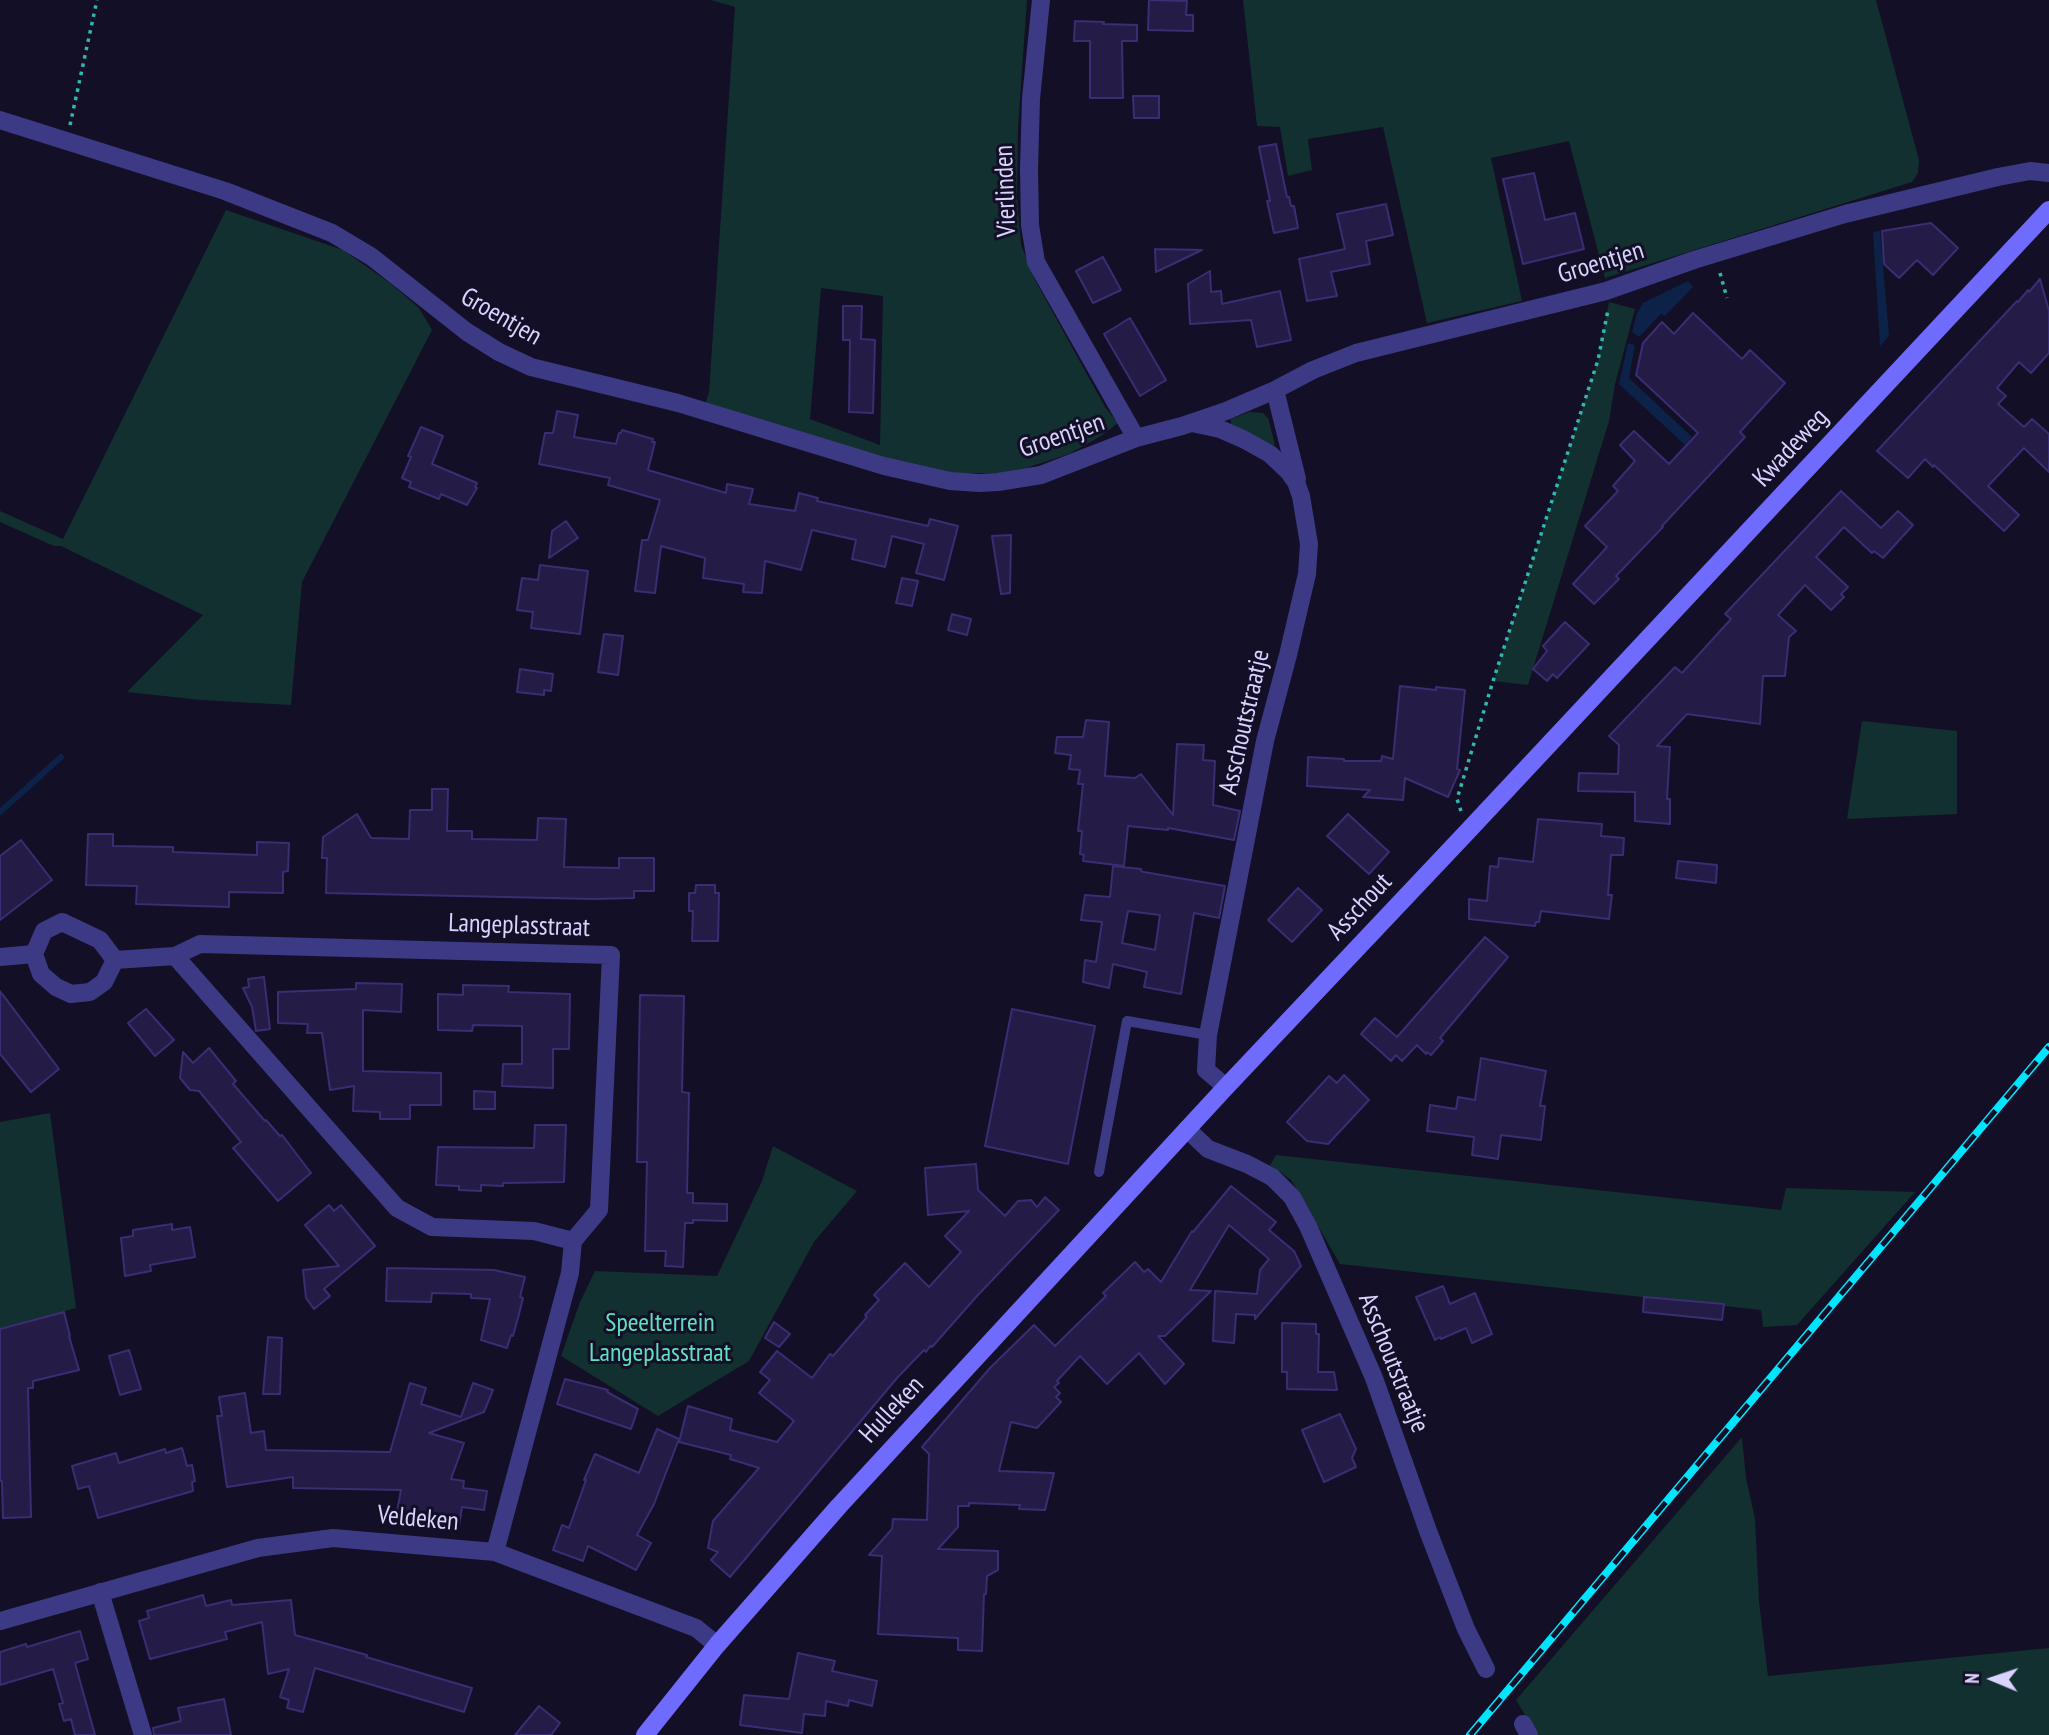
<!DOCTYPE html>
<html>
<head>
<meta charset="utf-8">
<style>
	body { margin:0 }
	#map { position:relative; width:2049px; height:1735px; overflow:hidden; background:#130f26; font-family:"PT Sans Narrow",sans-serif }
	canvas { display:block }
	.north { position:absolute; left:1958px; top:1644px; width:70px; height:70px; -webkit-text-stroke:5px #130f26; paint-order:stroke; rotate:272deg; font-size:19px; font-weight:700; line-height:28px; text-align:center; color:#d9d4ff }
	.north::after { content:''; display:block; margin:auto; width:24px; height:32px; background:#d9d4ff; clip-path:polygon(50% 0,100% 100%,50% 72%,0 100%) }
</style>
</head>
<body>
<div id="map">
<canvas width="2049" height="1735"></canvas>
<div class="north">N</div>
</div>
<script>
const g = document.querySelector('canvas').getContext('2d');
g.lineJoin = 'round';
function fill(path, color) { g.fillStyle = color; g.fill(path, 'evenodd'); }
const poly = rows => new Path2D(rows.map(r => 'M' + r).join(''));
function stroke(path, color, width, dash) { g.strokeStyle = color; g.lineWidth = width; g.lineCap = dash ? 'butt' : 'round'; g.setLineDash(dash || []); g.stroke(path); }
function drawText(font, color, halo, rows, align = 'center') {
  g.font = font + ' "PT Sans Narrow",sans-serif'; g.lineWidth = 6; g.setLineDash([]); g.textBaseline = 'middle'; g.strokeStyle = halo; g.fillStyle = color; for (const [text, x, y, turn = 0] of rows) {
    g.save(); g.translate(x, y); g.rotate((+turn || 0) * Math.PI / 180); g.textAlign = isNaN(turn) ? turn : align; if (halo) g.strokeText(text, 0, 0); g.fillText(text, 0, 0); g.restore();
  }
}
fill(poly([
	[711,0,1027,0,1018,127,1017,197,1021,245,1035,280,1105,407,1118,423,1101,436,1069,454,1026,468,1000,473,956,473,918,468,703,411,709,392,735,7],
	[821,288,883,296,880,445,810,419],
	[1243,0,1876,0,1919,160,1918,173,1912,182,1605,278,1569,141,1491,158,1522,301,1427,323,1383,127,1308,139,1312,170,1288,176,1280,127,1257,126],
	[226,210,343,250,390,283,419,308,432,330,302,582,291,705,201,700,127,692,203,615,61,546,54,546,0,522,0,511,63,539],
	[1609,302,1635,309,1615,384,1609,421,1528,685,1493,681,1598,360],
	[1250,412,1263,413,1268,418,1275,444,1273,446,1231,424,1231,419],
	[1862,721,1957,731,1957,814,1847,819],
	[50,1113,76,1308,0,1329,0,1122],
	[773,1146,857,1191,814,1242,749,1361,658,1416,561,1356,580,1302,595,1271,717,1276,762,1181],
	[1276,1155,1781,1210,1786,1188,1915,1192,1797,1325,1763,1327,1761,1310,1340,1264,1291,1180,1270,1165],
	[1742,1437,1746,1478,1755,1519,1759,1601,1768,1676,2049,1648,2049,1735,1537,1735,1516,1700]
]), '#12302f');
fill(poly([
	[1880,231,1889,336,1880,346,1873,232],
	[1688,281,1693,287,1665,316,1661,314,1639,337,1632,332,1637,313,1643,303],
	[1628,343,1635,345,1629,378,1692,437,1685,445,1619,384]
]), '#0c2248');
stroke(poly([
	[0,812,61,757]
]), '#0c2248', 6);
const building = poly([
	[1149,0,1187,1,1186,15,1193,15,1193,31,1148,30,1149,0],
	[1075,21,1104,22,1103,24,1137,25,1137,41,1122,41,1123,98,1090,98,1090,41,1074,41,1075,21],
	[1133,96,1159,96,1159,118,1134,118,1133,96],
	[1276,144,1287,197,1289,197,1291,206,1294,206,1298,228,1274,233,1267,201,1270,201,1259,147,1276,144],
	[1534,173,1545,220,1575,213,1584,249,1523,264,1503,179,1534,173],
	[1386,204,1393,235,1366,241,1370,264,1331,272,1337,296,1307,301,1299,259,1345,249,1337,214,1386,204],
	[1931,223,1958,248,1933,275,1917,260,1899,278,1884,264,1882,231,1931,223],
	[1155,249,1202,250,1156,272,1155,249],
	[1103,257,1121,290,1093,303,1076,271,1103,257],
	[1210,271,1211,292,1221,291,1222,304,1280,291,1291,340,1257,347,1251,320,1190,324,1188,284,1210,271],
	[2040,279,2049,311,2049,353,2031,373,2019,362,1997,388,2006,396,1998,404,2024,427,2032,419,2049,434,2049,472,2024,448,1988,486,2019,515,2004,531,1934,465,1933,467,1925,459,1908,478,1877,451,2017,301,2018,302,2028,290,2029,292,2040,279],
	[843,306,862,306,861,339,875,340,873,413,849,412,850,340,843,340,843,306],
	[1693,313,1742,359,1750,350,1785,383,1740,432,1745,437,1662,526,1663,527,1616,576,1619,579,1594,604,1573,584,1607,547,1585,526,1618,491,1613,486,1635,461,1620,445,1634,431,1669,464,1698,433,1636,375,1643,343,1662,322,1674,334,1693,313],
	[1130,318,1166,380,1140,396,1104,334,1130,318],
	[557,411,578,415,574,437,616,444,619,433,621,433,622,430,653,439,652,442,655,442,648,470,726,493,727,484,753,489,749,504,795,511,799,493,818,498,817,501,928,526,930,519,958,526,944,580,916,573,924,544,892,536,885,567,852,559,856,540,812,530,801,570,765,561,762,593,743,592,744,584,703,578,705,558,661,546,655,593,635,591,642,540,648,540,660,500,608,485,610,478,539,464,545,433,553,433,557,411],
	[421,427,443,436,432,464,477,483,475,487,477,488,467,505,441,494,439,499,409,487,411,482,402,478,411,457,408,456,421,427],
	[1841,491,1881,528,1898,511,1913,525,1883,558,1874,551,1872,553,1844,527,1816,557,1848,587,1841,594,1844,597,1831,610,1805,585,1778,615,1796,631,1789,637,1785,676,1763,676,1760,724,1687,714,1657,746,1670,747,1667,799,1670,799,1670,824,1635,821,1635,792,1578,791,1579,773,1618,774,1619,745,1609,736,1675,667,1682,673,1731,619,1725,614,1841,491],
	[566,521,578,538,549,558,552,531,566,521],
	[1011,535,1010,593,1001,594,992,536,1011,535],
	[540,565,588,571,580,634,531,628,533,612,517,610,522,578,538,580,540,565],
	[902,578,918,581,912,606,896,603,902,578],
	[952,614,971,619,967,635,948,630,952,614],
	[1565,622,1589,644,1557,678,1553,674,1547,681,1533,669,1547,651,1543,646,1565,622],
	[604,634,623,636,618,675,598,672,604,634],
	[520,669,553,674,551,691,544,690,544,695,517,692,520,669],
	[1400,686,1436,690,1436,687,1465,690,1457,769,1460,770,1448,797,1405,778,1403,800,1363,797,1370,790,1307,786,1308,757,1344,759,1344,761,1381,761,1382,756,1393,759,1400,686],
	[1086,720,1109,722,1105,776,1135,778,1141,774,1173,815,1177,744,1204,745,1203,760,1215,761,1213,805,1240,811,1234,840,1168,828,1168,830,1128,826,1124,866,1083,861,1084,855,1080,854,1082,831,1078,831,1083,784,1078,784,1080,770,1069,769,1071,755,1055,753,1057,737,1083,737,1086,720],
	[432,789,448,789,447,831,472,831,472,839,537,840,538,818,566,819,564,867,619,868,619,858,654,858,654,891,634,891,634,898,594,899,326,893,327,858,322,858,323,837,357,814,371,838,409,839,410,810,432,810,432,789],
	[1348,814,1389,852,1369,874,1327,836,1348,814],
	[1538,819,1602,824,1601,836,1624,838,1623,855,1611,855,1608,895,1612,895,1609,919,1541,911,1539,922,1536,922,1535,926,1469,919,1469,899,1487,901,1490,866,1498,867,1499,858,1533,862,1538,819],
	[88,834,113,834,113,846,173,847,173,852,257,855,257,842,289,843,288,871,283,872,283,893,229,892,229,907,136,904,137,886,86,885,88,834],
	[21,840,52,880,0,920,0,856,21,840],
	[1678,861,1717,865,1716,883,1676,878,1678,861],
	[1113,866,1141,869,1141,871,1144,872,1225,886,1219,918,1194,913,1181,994,1144,987,1147,972,1113,964,1109,988,1083,982,1085,960,1096,962,1102,922,1081,920,1085,895,1110,897,1113,866],
	[1128,911,1160,915,1155,950,1122,943,1128,911],
	[696,885,715,885,715,893,719,893,718,941,692,941,693,911,689,911,689,893,695,893,696,885],
	[1298,888,1322,910,1292,942,1268,920,1298,888],
	[1485,937,1508,957,1440,1038,1443,1041,1431,1055,1427,1052,1426,1054,1417,1045,1402,1061,1396,1055,1391,1061,1361,1034,1375,1018,1397,1037,1485,937],
	[264,977,270,1029,256,1031,252,1007,243,988,249,987,248,979,264,977],
	[356,983,402,984,401,1012,363,1010,363,1071,441,1073,441,1105,410,1105,410,1119,380,1119,380,1112,353,1111,354,1086,330,1090,322,1033,307,1033,308,1024,278,1023,278,992,356,989,356,983],
	[463,985,509,986,508,992,570,994,569,1049,553,1049,553,1088,502,1086,503,1064,522,1064,522,1026,473,1025,472,1031,438,1030,438,994,463,995,463,985],
	[0,991,59,1069,31,1092,0,1054,0,991],
	[640,995,684,996,682,1092,689,1093,687,1193,693,1193,693,1203,727,1204,727,1221,693,1220,693,1223,685,1223,683,1267,665,1266,666,1251,645,1251,647,1162,637,1162,640,995],
	[146,1009,174,1040,155,1056,128,1023,146,1009],
	[1012,1009,1095,1026,1068,1164,985,1146,1012,1009],
	[209,1048,236,1081,233,1084,265,1121,266,1120,280,1136,282,1135,311,1173,278,1201,233,1148,241,1142,199,1091,190,1090,180,1078,183,1052,193,1063,209,1048],
	[1481,1058,1546,1071,1540,1106,1545,1106,1541,1140,1501,1135,1498,1159,1472,1155,1474,1137,1427,1131,1430,1105,1456,1109,1458,1097,1475,1100,1481,1058],
	[1344,1075,1369,1100,1328,1144,1307,1141,1287,1122,1329,1076,1337,1083,1344,1075],
	[474,1091,495,1092,495,1109,474,1109,474,1091],
	[535,1125,566,1125,564,1182,503,1183,503,1186,481,1185,481,1191,459,1190,459,1186,436,1185,438,1147,534,1148,535,1125],
	[976,1164,978,1190,1005,1216,1018,1201,1031,1200,1037,1207,1045,1197,1059,1210,977,1296,932,1347,930,1346,926,1352,924,1350,897,1378,730,1577,711,1560,718,1552,708,1548,713,1521,759,1468,730,1459,731,1455,679,1442,688,1406,732,1419,730,1430,777,1442,794,1421,759,1393,770,1380,760,1372,777,1351,812,1378,830,1354,833,1356,867,1317,865,1315,879,1300,874,1295,905,1263,929,1287,961,1252,945,1236,969,1211,928,1215,925,1168,976,1164],
	[1231,1186,1276,1222,1269,1230,1294,1251,1301,1266,1255,1319,1255,1315,1236,1314,1234,1343,1213,1341,1215,1291,1257,1294,1260,1270,1269,1259,1229,1225,1190,1290,1211,1291,1165,1336,1158,1336,1184,1364,1165,1384,1139,1353,1107,1384,1080,1356,1057,1381,1059,1383,1054,1387,1060,1393,1056,1397,1061,1402,1037,1428,1011,1422,999,1471,1054,1473,1045,1510,1019,1509,1020,1505,969,1503,969,1506,958,1506,958,1527,938,1549,998,1551,998,1570,987,1576,986,1594,984,1594,982,1651,958,1650,958,1638,878,1634,882,1556,869,1555,892,1529,893,1519,927,1520,929,1454,922,1447,990,1368,1034,1325,1055,1346,1106,1296,1103,1293,1135,1262,1144,1272,1148,1269,1161,1282,1192,1231,1193,1232,1231,1186],
	[329,1205,334,1211,341,1205,375,1246,324,1289,330,1296,314,1309,306,1298,303,1270,339,1266,305,1225,329,1205],
	[172,1224,172,1230,190,1227,195,1257,150,1265,151,1271,125,1276,121,1238,133,1236,133,1230,172,1224],
	[387,1268,494,1270,525,1277,520,1297,523,1298,519,1314,513,1336,511,1335,507,1348,481,1340,490,1299,471,1298,471,1294,432,1293,431,1302,386,1301,387,1268],
	[1443,1286,1450,1304,1475,1293,1492,1334,1472,1343,1466,1328,1441,1339,1440,1337,1435,1340,1416,1297,1443,1286],
	[1644,1297,1724,1304,1722,1320,1643,1312,1644,1297],
	[64,1312,70,1336,69,1336,79,1370,33,1381,33,1388,28,1388,31,1517,3,1518,2,1481,0,1481,0,1329,64,1312],
	[774,1322,790,1334,779,1347,765,1338,774,1322],
	[1282,1323,1316,1324,1316,1334,1319,1334,1318,1372,1334,1372,1337,1390,1287,1389,1287,1372,1282,1372,1282,1323],
	[268,1337,282,1338,280,1394,263,1394,268,1337],
	[129,1350,141,1389,120,1395,109,1356,129,1350],
	[565,1379,608,1390,607,1392,638,1409,631,1429,557,1404,565,1379],
	[410,1383,426,1388,421,1404,461,1417,473,1383,493,1390,484,1412,429,1433,464,1443,451,1479,464,1481,463,1488,487,1491,484,1510,462,1507,459,1526,396,1517,401,1490,293,1488,293,1477,227,1487,217,1416,222,1416,219,1397,245,1393,251,1433,264,1431,266,1450,390,1452,410,1383],
	[1340,1414,1356,1449,1352,1458,1356,1467,1324,1482,1302,1430,1340,1414],
	[657,1429,679,1439,654,1504,637,1535,651,1543,636,1570,588,1546,583,1561,553,1550,562,1525,569,1528,586,1480,584,1480,595,1454,639,1473,657,1429],
	[182,1448,187,1466,192,1465,195,1481,192,1482,193,1491,98,1518,89,1486,78,1489,72,1466,116,1453,119,1463,165,1449,166,1453,182,1448],
	[203,1595,206,1606,231,1600,232,1605,291,1600,295,1635,367,1655,366,1657,472,1688,464,1712,315,1668,303,1712,287,1708,289,1700,280,1697,289,1669,268,1674,262,1622,225,1632,227,1639,150,1659,139,1621,149,1618,147,1611,203,1595],
	[80,1631,88,1659,75,1663,95,1735,75,1735,71,1719,64,1721,59,1704,63,1703,53,1669,0,1685,0,1652,26,1644,27,1647,80,1631],
	[798,1653,835,1661,832,1671,877,1681,872,1706,849,1700,848,1706,826,1701,825,1716,804,1714,802,1733,740,1725,744,1695,789,1699,798,1653],
	[224,1699,231,1735,154,1735,153,1728,181,1721,178,1708,224,1699],
	[539,1706,560,1723,551,1735,515,1735,539,1706]
]);
fill(building, '#241b47');
stroke(building, '#3b2d73', 2);
stroke(poly([
	[70,125,97,0],
	[1720,273,1727,298],
	[1461,811,1457,799,1493,681,1598,360,1608,310]
]), '#2fb8b0', 3.5, [3.5, 5]);
stroke(poly([
	[1099,1172,1127,1021,1208,1035]
]), '#3d3a85', 10);
stroke(poly([
	[1041,0,1031,99,1029,169,1030,225,1036,262,1136,438],
	[0,120,225,191,332,233,372,257,467,332,499,352,531,367,678,403,884,466,950,481,979,483,998,482,1041,475,1136,438,1182,426,1226,411,1275,390,1313,370,1356,353,1606,291,1694,260,1845,214,1998,177,2030,171,2049,173],
	[1275,390,1297,479],
	[1192,423,1220,429,1243,439,1270,454,1289,472,1296,482,1301,496,1309,544,1307,574,1288,655,1265,741,1208,1035,1206,1070,1226,1087],
	[34,954,41,974,56,987,71,994,90,992,104,982,115,960],
	[175,956,397,1208,432,1227,534,1231,573,1241],
	[0,957,34,954,44,931,62,922,100,940,115,960,175,956,200,944,611,955,599,1210,573,1241,570,1273,495,1552],
	[1187,1129,1208,1149,1247,1164,1272,1177,1292,1197,1308,1226,1374,1378,1428,1531,1466,1629,1486,1669],
	[100,1592,143,1735],
	[0,1621,258,1548,333,1538,495,1552,696,1628,717,1645],
	[1523,1724,1529,1735]
]), '#3d3a85', 18);
stroke(poly([
	[645,1735,717,1645,839,1506,1226,1087,1467,832,2049,210]
]), '#6f6bff', 18);
const rail = poly([
	[1470,1735,2049,1047]
]);
stroke(rail, '#00e5ff', 8);
stroke(rail, '#130f26', 5, [16]);
drawText('26px', '#d9d4ff', '#130f26', [
	["Vierlinden",1006,191,-92],
	["Groentjen",1601,263,-17],
	["Groentjen",501,317,30],
	["Groentjen",1062,436,-19],
	["Kwadeweg",1791,448,-47],
	["Asschoutstraatje",1245,722,-77],
	["Asschout",1360,907,-47],
	["Langeplasstraat",519,926,2],
	["Asschoutstraatje",1393,1363,68],
	["Hulleken",892,1410,-47],
	["Veldeken",418,1519,5]
]);
drawText('26px', '#5fe0c0', '#130f26', [
	["Speelterrein",660,1324],
	["Langeplasstraat",660,1354]
]);
</script>
</body>
</html>
